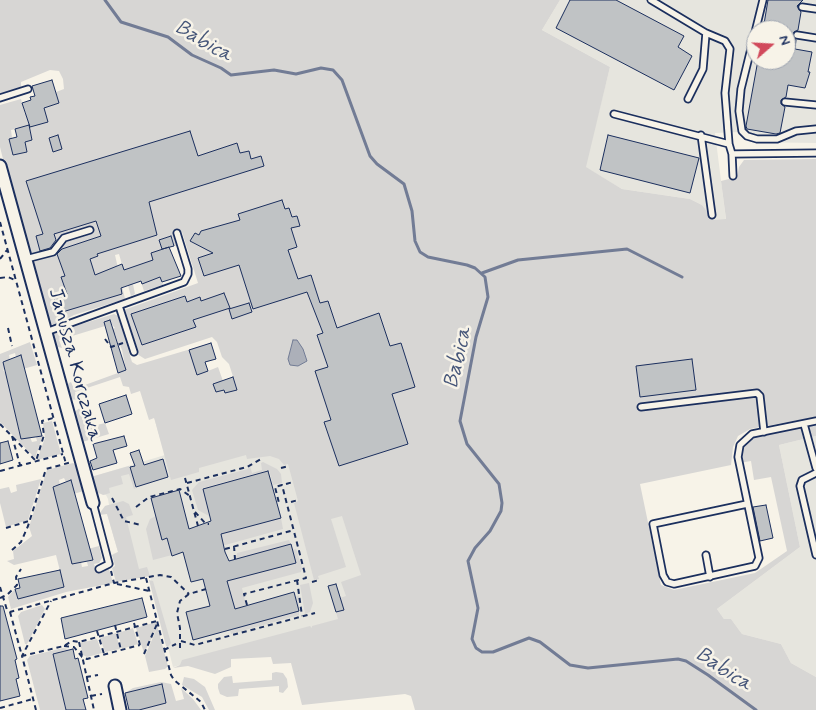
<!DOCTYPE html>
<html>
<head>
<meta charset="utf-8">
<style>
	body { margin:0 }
	#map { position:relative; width:816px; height:710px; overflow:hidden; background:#f7f3e8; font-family:Mynerve,sans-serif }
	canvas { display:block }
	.north { position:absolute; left:746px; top:20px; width:50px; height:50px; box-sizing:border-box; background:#f7f3e8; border:1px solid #9fa5b1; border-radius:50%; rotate:71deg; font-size:14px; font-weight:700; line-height:20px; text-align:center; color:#1b2f5e }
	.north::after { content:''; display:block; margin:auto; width:18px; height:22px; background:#d1495b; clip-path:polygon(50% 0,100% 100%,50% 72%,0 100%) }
</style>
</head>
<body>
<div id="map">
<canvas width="816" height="710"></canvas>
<div class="north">N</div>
</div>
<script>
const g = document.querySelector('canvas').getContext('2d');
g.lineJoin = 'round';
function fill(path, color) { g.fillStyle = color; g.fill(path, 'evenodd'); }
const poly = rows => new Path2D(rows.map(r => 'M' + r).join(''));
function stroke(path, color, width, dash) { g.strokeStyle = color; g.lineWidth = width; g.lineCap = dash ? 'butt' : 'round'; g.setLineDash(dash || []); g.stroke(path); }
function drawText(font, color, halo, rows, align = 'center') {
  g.font = font + ' Mynerve,sans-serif'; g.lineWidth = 5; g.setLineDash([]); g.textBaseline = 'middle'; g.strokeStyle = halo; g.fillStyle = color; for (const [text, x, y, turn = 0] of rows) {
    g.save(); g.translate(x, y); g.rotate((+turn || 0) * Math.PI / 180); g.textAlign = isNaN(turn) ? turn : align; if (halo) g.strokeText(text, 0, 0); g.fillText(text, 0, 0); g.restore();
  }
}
fill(poly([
	[560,0,816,0,816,143,749,142,739,132,715,133,726,220,714,220,702,205,690,199,622,189,585,167,610,67,542,30],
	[756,30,786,30,786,60,756,60],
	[292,376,386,498,418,600,173,667,149,573,119,580,113,554,118,552,105,506,109,505,108,499,106,495,97,493,91,477,165,455,155,421],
	[816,436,816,677,791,663,781,644,742,634,731,619,724,619,717,609,800,547,779,445]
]), '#e6e5de');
fill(poly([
	[0,0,560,0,542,30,610,67,586,167,622,189,690,199,702,205,714,220,726,219,721,181,737,177,739,167,744,160,816,159,816,417,750,429,738,436,733,447,731,465,640,484,661,585,674,590,755,573,787,551,771,477,754,480,751,461,739,463,738,457,746,437,816,421,816,436,779,445,800,547,717,609,724,619,731,619,742,634,781,644,791,663,816,677,816,710,415,710,411,696,405,694,302,705,291,663,273,664,271,657,231,659,231,667,215,674,188,666,173,668,180,665,182,660,310,626,312,628,312,626,338,619,336,612,344,610,340,598,346,596,341,582,361,575,342,516,331,519,346,567,318,576,319,579,314,580,294,503,298,501,288,464,284,465,279,459,270,456,247,459,246,455,199,468,199,472,171,480,155,421,154,418,149,420,140,391,131,394,129,387,123,386,120,377,75,392,77,400,70,399,66,386,69,383,71,382,74,389,126,370,122,350,120,345,112,348,118,343,115,334,108,336,106,331,115,328,109,321,104,323,105,326,59,340,62,348,54,346,52,336,59,331,114,314,118,316,132,362,137,365,211,343,216,359,205,362,208,371,218,367,223,381,214,384,216,392,224,390,226,393,237,389,229,364,222,357,217,342,212,337,145,359,137,354,138,350,124,310,198,283,182,232,176,234,177,246,174,246,171,236,159,240,162,250,160,276,163,285,144,291,141,282,133,284,135,294,131,296,119,254,115,255,125,299,74,315,55,325,47,322,48,312,44,312,31,263,34,261,33,257,32,254,28,255,3,159,0,147,0,105,21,99,25,114,59,103,56,92,64,89,63,79,59,71,50,70,21,82,21,89,0,94],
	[29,126,32,140,25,142,27,152,13,155,9,139,12,138,11,130],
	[30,342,37,365,23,369,21,355,16,357,15,353,9,355,10,360,3,362,5,369,3,370,7,375,19,432,30,437,32,442,37,441,36,437,43,435,35,458,0,422,0,354],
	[81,407,87,409,93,426,105,423,109,434,79,443,73,413],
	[52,421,61,454,37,460,45,438,43,423],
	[263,462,277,469,281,474,282,483,273,485,269,470,203,488,209,516,198,510,192,490,199,482,248,469,250,466,252,473,262,470,261,463],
	[73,463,77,466,84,491,73,494,71,480,66,482,64,478,59,480,60,485,53,487,70,557,81,562,82,567,88,566,87,562,93,560,88,549,99,546,102,558,99,563,94,564,97,572,109,569,113,583,66,592,11,609,8,597,15,589,18,599,64,587,56,555,14,565,7,561,14,559,13,551,32,536,29,527,47,470],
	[129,466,136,488,134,489,129,474,121,476,123,484,109,488,110,493,103,495,95,491,91,477],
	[41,479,28,520,6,527,0,503,0,489,9,487,11,493,17,491,16,485],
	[123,501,129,504,133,515,126,517,139,569,147,567,150,576,116,582,112,568,115,566,112,555,118,552,107,514,99,515,99,514,105,506],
	[156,516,163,539,167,538,172,555,153,560,146,529,150,519],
	[281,518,283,529,218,547,215,536],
	[293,539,302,568,301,572,242,588,246,605,235,609,227,581,296,563,292,550,296,549],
	[289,540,291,545,236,559,237,553],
	[149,580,153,581,171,643,168,647,166,646],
	[309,583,313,603,310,612,305,614,300,585],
	[296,588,299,597,299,615,231,634,228,621,240,627,299,611,295,597,298,596],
	[42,605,45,609,27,644,25,644,18,616,21,612],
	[156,622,168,666,165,669,149,672,145,656,157,628,144,653,136,628],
	[133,628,138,644,122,649,118,633],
	[116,633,120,649,105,652,100,638],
	[97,639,102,653,87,657,83,655,80,643],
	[63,648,69,649,53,654,64,700,66,703,64,704,66,710,40,710,27,660,30,656],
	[276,672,283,673,287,679,288,687,283,693,279,692,279,686,239,689,238,696,227,697,220,694,218,688,218,684,224,677,232,676,233,683,272,680,272,673],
	[184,677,194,679,205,687,215,710,209,710,202,697,182,685],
	[161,682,171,684,176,701,184,699,181,688,193,699,201,710,139,710,166,703,161,684,125,693,133,688]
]), '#d7d6d4');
const water = poly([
	[293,340,297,340,303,349,307,361,298,366,290,365,288,359,293,340]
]);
fill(water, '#acb0b9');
stroke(water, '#727c95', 1);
stroke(poly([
	[105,0,121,22,168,37,192,55,221,68,231,75,274,70,296,74,321,68,333,70,342,80,370,156,377,164,404,184,412,211,415,241,420,252,428,257,467,265,475,268,485,277,488,297,476,337,460,421,467,444,499,484,502,503,501,511,490,531,475,548,468,561,478,608,472,639,476,648,482,652,493,652,529,638,540,642,570,665,588,668,678,659,686,661,708,675,756,710],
	[482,273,518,260,627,249,682,277]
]), '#727c95', 3);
const building = poly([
	[570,0,616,0,684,36,678,47,692,56,674,90,556,28,570,0],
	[768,0,803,0,797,6,801,12,798,30,794,32,793,36,796,40,795,49,812,52,808,72,810,72,805,88,788,85,786,97,781,100,781,104,785,107,780,133,776,134,747,129,746,126,758,60,786,60,786,30,763,30,768,0],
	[52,80,59,103,44,108,48,122,30,127,22,103,31,100,30,97,35,96,32,86,52,80],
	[29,125,32,140,25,142,27,152,13,155,9,139,17,137,15,129,29,125],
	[190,131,198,156,237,143,240,153,249,151,251,159,261,156,264,166,149,202,157,235,97,254,98,256,90,259,95,275,122,264,124,270,153,260,151,253,169,247,181,276,162,282,160,277,142,284,141,281,121,288,122,294,59,313,54,298,67,294,61,277,65,276,57,254,62,249,101,236,96,221,54,234,56,240,50,248,40,251,36,236,43,234,26,181,190,131],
	[58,135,62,149,53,152,49,138,58,135],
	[608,135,699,158,690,193,600,170,608,135],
	[282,200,285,209,289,208,292,217,297,216,300,226,291,228,297,247,288,250,298,279,311,275,320,303,328,301,337,328,379,313,390,346,401,343,415,387,392,394,408,444,339,466,324,422,331,420,315,371,328,367,317,335,323,333,307,292,253,309,239,265,204,276,198,258,213,253,190,241,195,233,199,235,201,231,240,220,238,214,282,200],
	[171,236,174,246,162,249,159,240,171,236],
	[224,293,230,308,193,320,196,327,142,345,131,314,185,296,187,302,200,297,201,301,224,293],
	[249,303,252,312,232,319,229,309,249,303],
	[110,320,126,370,118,373,104,322,110,320],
	[211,343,216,359,205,362,208,371,197,375,189,350,211,343],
	[21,355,42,436,21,439,3,362,21,355],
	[692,359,696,390,640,397,636,366,692,359],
	[233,377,237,390,225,393,224,390,216,392,213,384,233,377],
	[126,395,132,414,105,423,99,404,126,395],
	[124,436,127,446,113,450,117,463,93,470,90,461,97,458,93,444,124,436],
	[8,441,13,460,0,464,0,443,8,441],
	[139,450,144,465,163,459,168,477,136,487,130,467,135,466,130,453,139,450],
	[268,471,281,518,221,534,225,552,229,561,291,544,296,563,227,581,235,609,294,592,299,611,193,640,186,612,210,606,203,579,191,582,183,552,172,556,167,538,162,540,151,498,179,490,189,529,211,521,203,489,268,471],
	[71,480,93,560,72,564,53,487,71,480],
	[766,505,773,538,760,541,753,507,766,505],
	[60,570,64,587,18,599,15,589,20,588,18,579,60,570],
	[336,584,344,610,336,612,328,586,336,584],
	[142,598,147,617,65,639,61,618,142,598],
	[0,606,3,606,17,659,15,660,19,678,16,679,20,696,0,701,0,606],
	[73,649,75,659,78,658,88,698,83,699,86,710,66,710,58,676,53,654,73,649],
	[162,684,166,703,139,710,129,710,125,693,162,684]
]);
fill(building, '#c0c3c5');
stroke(building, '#1b2f5e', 1);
const lane = poly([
	[651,0,706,33,725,41,730,49,725,93,729,144,732,154,733,176],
	[763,0,741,89,739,111,742,131,747,136,757,139,777,139,796,131,816,129],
	[802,7,816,9],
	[797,35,816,38],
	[0,98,28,89],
	[688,99,703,69,706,33],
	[785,102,816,105],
	[614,114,729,144],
	[701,135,712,215],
	[732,154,816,153],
	[26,259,53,252,64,238,90,230],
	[119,306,134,352],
	[46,332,184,282,188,274,188,269,177,233],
	[641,407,757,393,760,396,764,432],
	[804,424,816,468],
	[816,473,802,480,800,486,816,555],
	[93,503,109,564,99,569],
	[747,504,653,524,663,575,667,582,674,584,755,566,759,558,738,457,740,445,752,434,816,421],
	[706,555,710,577]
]);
const street = poly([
	[0,166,93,503],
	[115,686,120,710]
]);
stroke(lane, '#1b2f5e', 9);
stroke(street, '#1b2f5e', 15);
stroke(poly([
	[0,222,66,464],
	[0,259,7,250],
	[0,278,8,277,15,280],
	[8,328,12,346],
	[105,339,111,347,123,343],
	[0,424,36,461,44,435,42,421,53,418],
	[12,436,20,465],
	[281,468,289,466],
	[0,471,63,454],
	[185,478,198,526],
	[187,483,247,467,261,459],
	[286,484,293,482],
	[112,498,124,521,141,525],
	[291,502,298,500],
	[136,507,149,497,180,489,190,496],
	[195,512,206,524,209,524],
	[6,528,29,521],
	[234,546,235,559],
	[225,549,294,530],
	[12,550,21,542,28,526,46,469,72,462],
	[111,571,114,583],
	[146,578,171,675,174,680,201,702,205,710],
	[297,580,302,616],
	[312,582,319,580],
	[117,584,149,591],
	[0,587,7,610,10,612,114,583,160,575,171,577,189,594],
	[0,598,7,595,17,585,16,577,21,569],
	[247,605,244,594,306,578,282,485,275,487,279,503],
	[10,612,22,656,64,646,72,641,79,642,157,621],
	[134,623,140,645],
	[115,625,121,650],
	[97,631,104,654],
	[181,641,195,645,315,613],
	[79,642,94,710],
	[64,646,74,647,82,657,87,659,140,645],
	[180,648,180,628,177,613,180,601,189,594,206,589],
	[164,650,176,644],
	[144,654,157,624],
	[86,677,98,675],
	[91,696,102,694],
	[0,708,33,699],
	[36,710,22,656,51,601]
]), '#1b2f5e', 2, [5, 4]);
stroke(lane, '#f7f3e8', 5.5);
stroke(street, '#f7f3e8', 11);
drawText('20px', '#1b2f5e', '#f7f3e8', [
	["Janusza Korczaka",74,365,75]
]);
drawText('italic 21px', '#465679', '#f7f3e8', [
	["Babica",203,42,30],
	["Babica",459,358,-77],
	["Babica",723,670,33]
]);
</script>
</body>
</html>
